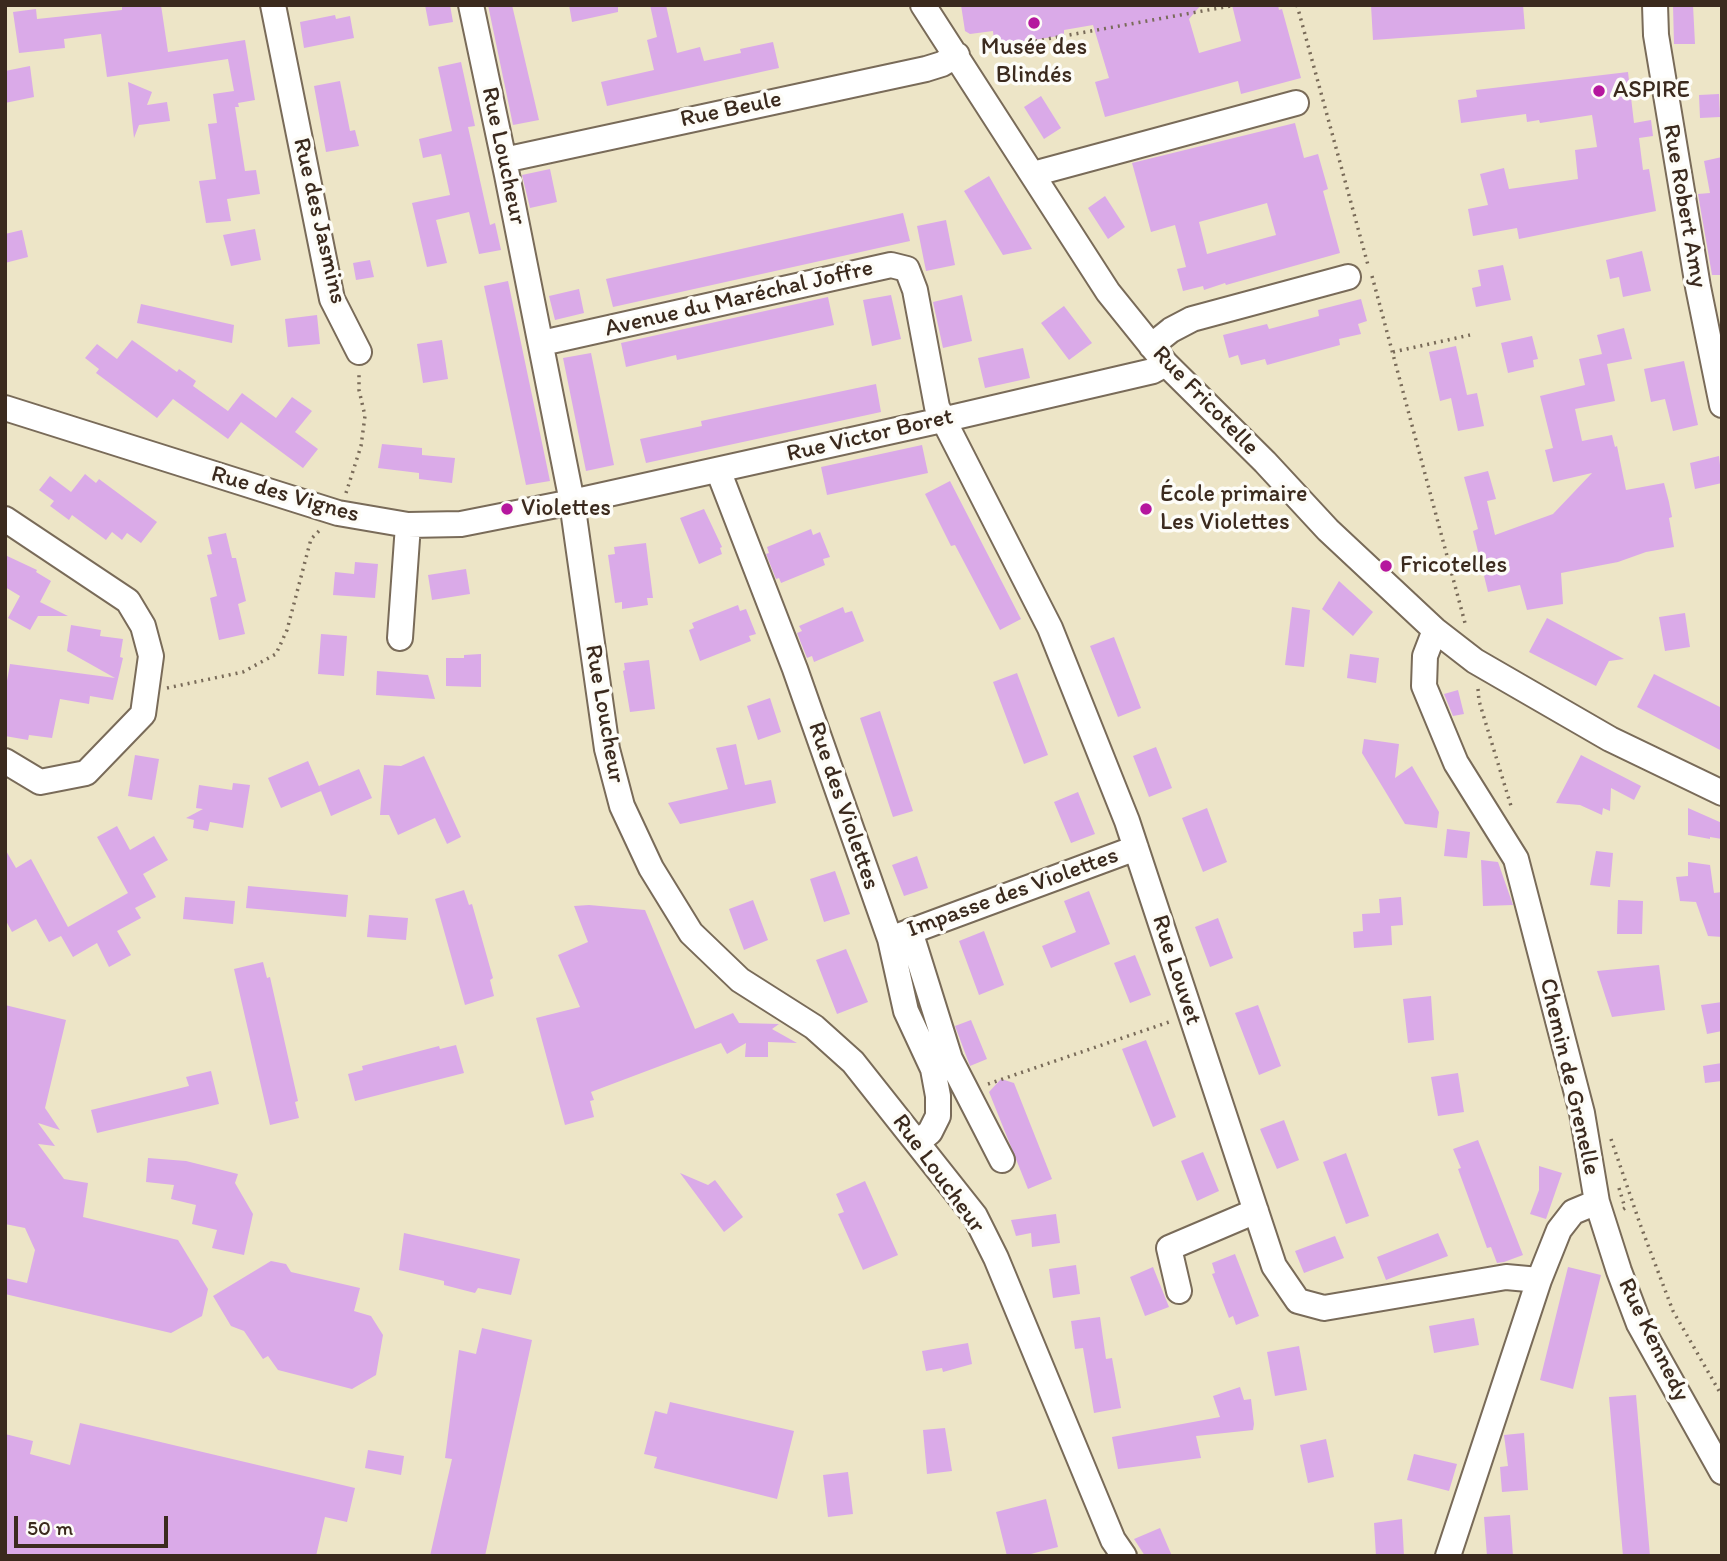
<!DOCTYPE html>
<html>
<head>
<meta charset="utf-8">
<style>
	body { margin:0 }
	#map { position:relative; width:1727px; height:1561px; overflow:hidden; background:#ede5c7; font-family:Itim,sans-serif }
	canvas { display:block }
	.frame { position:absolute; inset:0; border:7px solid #3b2a1e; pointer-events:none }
	.scale { position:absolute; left:14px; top:1516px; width:154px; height:32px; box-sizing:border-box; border:4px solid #3b2a1e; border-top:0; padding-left:9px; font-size:21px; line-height:24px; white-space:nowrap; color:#3b2a1e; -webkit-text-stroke:5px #fdfcf7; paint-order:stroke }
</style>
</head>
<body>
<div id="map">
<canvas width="1727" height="1561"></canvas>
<div class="frame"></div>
<div class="scale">50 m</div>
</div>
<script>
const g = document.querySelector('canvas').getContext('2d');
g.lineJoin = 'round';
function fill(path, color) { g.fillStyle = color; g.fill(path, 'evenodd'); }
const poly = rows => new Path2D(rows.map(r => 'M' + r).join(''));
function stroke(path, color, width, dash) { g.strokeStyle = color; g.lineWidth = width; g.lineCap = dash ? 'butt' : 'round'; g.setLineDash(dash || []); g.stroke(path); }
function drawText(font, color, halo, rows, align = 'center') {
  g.font = font + ' Itim,sans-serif'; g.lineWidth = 7; g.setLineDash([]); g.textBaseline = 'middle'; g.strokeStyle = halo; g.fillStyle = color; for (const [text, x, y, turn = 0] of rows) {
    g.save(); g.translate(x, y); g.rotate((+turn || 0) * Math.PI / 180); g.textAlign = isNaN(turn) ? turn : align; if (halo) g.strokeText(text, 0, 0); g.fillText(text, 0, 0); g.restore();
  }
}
fill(poly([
	[122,5,161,5,168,52,245,40,255,100,238,103,239,107,235,107,245,171,256,170,260,194,227,199,231,221,206,223,199,181,216,179,208,124,217,123,213,94,234,91,228,59,107,77,101,34,64,39,65,48,19,53,13,12,36,9,37,19,122,10],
	[425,5,450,5,453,22,429,26],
	[488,5,512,5,539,120,513,125],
	[569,5,618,5,618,12,572,22],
	[650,5,666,5,677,53,700,47,704,61,741,53,740,49,773,42,779,68,607,106,601,82,654,70,647,40,657,37],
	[961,5,1201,5,1189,19,1199,53,1241,41,1232,5,1278,5,1279,10,1282,9,1301,78,1241,94,1238,81,1105,117,1095,82,1109,78,1093,25,1064,30,1064,35,1004,45,1004,40,994,41,993,31,970,34,965,31],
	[1371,5,1523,5,1525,29,1373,40],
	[1673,5,1693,5,1695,44,1674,44],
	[335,15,336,19,350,16,354,38,304,48,300,22],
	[461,62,475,126,468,127,490,225,495,223,501,250,479,254,469,212,436,220,447,263,427,267,412,203,450,195,441,154,423,158,419,139,452,131,438,67],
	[30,66,34,97,5,103,5,71],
	[1628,72,1634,123,1651,120,1653,136,1639,138,1643,170,1649,169,1656,211,1519,239,1517,228,1473,236,1468,209,1488,205,1480,174,1504,168,1509,189,1578,179,1575,150,1597,147,1592,115,1540,123,1539,120,1527,122,1526,114,1461,123,1458,100,1477,97,1476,90],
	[340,81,350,131,355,130,359,146,326,152,314,86],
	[128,82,152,92,147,105,167,102,170,121,139,125,134,138],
	[1719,94,1720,117,1700,118,1699,95],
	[1041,96,1061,128,1044,139,1024,107],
	[1295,123,1304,158,1318,154,1328,189,1323,191,1340,253,1226,285,1225,283,1204,290,1203,286,1183,291,1177,269,1186,267,1175,225,1151,232,1132,163],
	[1267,203,1276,235,1207,254,1199,222],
	[1722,157,1722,275,1712,275,1698,194,1710,193,1704,161],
	[550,169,557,202,530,208,522,175],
	[989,176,1001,197,1032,249,1003,255,964,191],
	[1105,196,1125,227,1108,239,1088,208],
	[903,213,910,241,613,307,606,279],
	[946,220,955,265,926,271,917,226],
	[255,229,261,260,231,266,223,235],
	[22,230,28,257,5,263,5,234],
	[1642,251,1651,291,1623,297,1619,277,1610,279,1606,260],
	[370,260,374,277,356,280,353,263],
	[1503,265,1511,300,1476,307,1472,288,1481,286,1478,270],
	[508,281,550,481,526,485,484,286],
	[579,289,584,313,555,320,549,296],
	[891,295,901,339,872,346,863,300],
	[962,295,972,341,943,348,933,302],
	[828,297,834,325,677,360,676,355,626,367,621,343],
	[1361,299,1367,321,1358,324,1361,334,1339,339,1340,345,1267,365,1265,359,1241,365,1238,355,1229,358,1223,335,1267,324,1269,329,1319,316,1318,310],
	[141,304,234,325,232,343,137,323],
	[1064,306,1092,343,1069,360,1041,323],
	[317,315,320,344,288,347,285,319],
	[1624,328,1632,359,1607,364,1615,401,1575,409,1582,441,1612,435,1615,447,1617,446,1626,490,1664,483,1669,502,1672,517,1669,518,1674,547,1646,552,1618,562,1561,573,1563,604,1527,610,1520,585,1488,592,1473,531,1478,529,1464,477,1488,471,1496,499,1487,501,1495,535,1553,514,1592,473,1553,482,1545,450,1553,448,1540,396,1585,385,1579,359,1602,354,1597,335],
	[1532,336,1538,359,1533,360,1534,367,1508,373,1501,343],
	[132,340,177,372,179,369,196,381,193,386,228,411,242,393,276,418,292,397,312,411,295,432,318,449,303,468,241,422,228,439,173,399,157,418,96,373,99,369,85,358,97,344,117,359],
	[442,340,448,379,423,383,417,344],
	[1456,346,1467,395,1477,393,1484,426,1458,431,1451,398,1440,401,1429,352],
	[1023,348,1030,378,985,388,978,358],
	[591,353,614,465,586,471,563,358],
	[1684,361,1698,425,1673,431,1665,399,1651,402,1644,369],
	[876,384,881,412,646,463,640,439,702,426,701,421],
	[382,444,422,448,422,455,455,458,452,483,419,479,419,473,378,468],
	[922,445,928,473,827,495,821,467],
	[1719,456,1722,483,1695,489,1690,463],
	[85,474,96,483,99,479,157,522,141,543,127,533,122,540,112,532,106,540,72,515,69,520,50,506,54,501,39,490,50,476,71,492],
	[950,481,1021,619,1000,630,955,545,951,546,925,494],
	[704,509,722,547,720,548,722,554,699,564,680,518],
	[811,529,813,535,820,532,830,557,823,559,825,565,781,583,779,578,776,579,766,554,769,553,767,547],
	[226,533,232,558,236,558,246,601,238,604,245,634,219,640,210,598,217,596,207,555,212,554,208,537],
	[646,543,653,598,647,598,648,605,622,609,622,602,615,603,608,555,615,554,614,547],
	[5,555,37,570,36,572,51,581,40,602,68,616,38,616,30,630,8,618,20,596,5,587],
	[355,562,378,564,375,598,333,595,335,572,354,574],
	[466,569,470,594,432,600,428,575],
	[1339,581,1373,612,1353,636,1322,609],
	[738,605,740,611,746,609,756,634,749,636,751,641,700,661,689,630,694,628,692,623],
	[843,607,845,613,852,611,864,641,814,662,812,656,807,658,797,633,802,631,799,626],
	[1292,607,1310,610,1304,667,1285,665],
	[1685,613,1690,647,1665,651,1659,617],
	[1547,618,1624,659,1609,661,1596,686,1529,652],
	[71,625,101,630,100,636,123,639,120,657,123,658,113,700,90,696,89,704,60,699,52,738,29,735,28,740,5,736,5,692,10,664,115,678,67,651],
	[321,634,347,636,344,676,318,674],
	[1114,637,1141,708,1118,717,1090,646],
	[481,654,481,687,446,686,446,658,464,658,464,655],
	[1350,654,1379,658,1376,683,1347,678],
	[649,660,655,709,630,712,623,671,625,670,624,663],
	[377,671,428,675,435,699,376,695],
	[1017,673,1048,755,1024,764,993,682],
	[1654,674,1722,708,1722,751,1637,707],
	[1458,690,1464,714,1453,716,1444,694],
	[770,698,781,732,758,740,747,706],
	[880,711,913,811,893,817,860,718],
	[1364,739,1399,744,1395,778,1412,766,1439,812,1437,828,1405,824,1362,753],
	[736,744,745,785,771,780,776,803,680,824,668,803,728,789,716,748],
	[1156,747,1172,788,1149,797,1133,756],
	[135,755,159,759,152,800,128,796],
	[1581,755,1641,786,1634,800,1611,788,1610,811,1603,808,1602,815,1580,805,1556,803],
	[424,756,461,837,447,844,435,818,398,835,389,815,380,815,384,765,401,766],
	[308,761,321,791,281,808,268,778],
	[359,769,372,798,331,816,319,786],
	[233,783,250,785,243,828,210,822,208,831,193,828,194,820,186,818,203,809,196,808,199,785,232,790],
	[1078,792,1095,834,1071,843,1054,802],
	[1207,808,1227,862,1203,872,1182,818],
	[1688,808,1722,823,1722,839,1710,837,1710,839,1688,835],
	[117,826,130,850,154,836,168,860,143,874,156,897,135,908,141,918,117,931,131,955,109,967,97,943,73,957,61,936,49,942,36,919,12,932,5,919,5,849,16,868,31,859,68,927,128,893,97,837],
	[1447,829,1470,832,1467,858,1444,856],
	[1596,851,1613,853,1610,887,1590,885],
	[917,856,928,888,904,896,892,865],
	[1481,860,1498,862,1513,905,1483,906],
	[1688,862,1710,865,1714,893,1722,892,1722,937,1708,936,1696,902,1680,901,1676,877,1688,876],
	[835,871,850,914,824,922,810,879],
	[248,886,348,895,346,917,246,908],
	[464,890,469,905,472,904,493,978,490,980,494,996,465,1005,435,899],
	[1089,891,1110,944,1051,968,1042,946,1076,932,1064,901],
	[185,897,235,901,233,924,183,919],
	[1401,897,1403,925,1391,926,1392,945,1354,948,1353,932,1363,931,1362,914,1380,913,1379,899],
	[753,900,768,940,744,950,729,909],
	[1618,900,1643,901,1642,934,1617,934],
	[589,905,645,910,695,1029,733,1013,739,1023,779,1024,772,1029,797,1043,768,1042,768,1057,745,1057,746,1043,727,1054,721,1043,591,1092,594,1100,590,1101,594,1117,565,1125,536,1018,580,1007,558,955,588,942,574,906],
	[369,915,408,918,406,940,367,937],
	[1218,918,1233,958,1210,967,1195,927],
	[984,931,1004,985,979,995,959,941],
	[846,949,868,1002,837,1014,816,960],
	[1135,955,1151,995,1130,1003,1114,963],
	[263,962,267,978,270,977,298,1101,295,1102,299,1118,270,1125,234,969],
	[1659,965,1665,1010,1612,1017,1597,971],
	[1431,996,1434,1040,1408,1043,1403,999],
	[1722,1002,1722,1031,1707,1034,1701,1005],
	[5,1005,66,1020,45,1108,60,1130,38,1123,55,1146,38,1144,64,1179,88,1183,83,1217,178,1240,208,1289,202,1316,171,1333,5,1294,5,1278,27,1283,35,1250,25,1228,5,1224],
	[1258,1005,1281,1066,1259,1075,1235,1013],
	[971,1020,987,1059,970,1066,955,1026],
	[1146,1040,1176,1117,1153,1127,1122,1049],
	[456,1045,464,1073,355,1101,348,1074,363,1070,362,1066,439,1046,440,1049],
	[1722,1063,1722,1081,1705,1083,1703,1066],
	[211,1071,219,1104,97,1133,91,1110,189,1086,186,1077],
	[1458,1073,1464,1112,1438,1116,1431,1077],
	[1001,1079,1014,1083,1052,1179,1028,1189,989,1092],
	[1284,1120,1299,1160,1277,1169,1260,1129],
	[1478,1140,1523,1255,1504,1262,1497,1263,1491,1247,1487,1248,1458,1169,1461,1168,1453,1149],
	[1203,1152,1219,1191,1197,1201,1181,1161],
	[1346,1153,1369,1216,1346,1224,1323,1162],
	[148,1158,186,1161,238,1174,235,1183,253,1214,244,1255,212,1248,217,1230,192,1224,196,1205,171,1199,174,1185,146,1182],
	[1539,1166,1562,1173,1546,1219,1530,1214,1539,1190],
	[680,1173,708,1185,715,1180,743,1217,724,1232],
	[865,1181,898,1255,863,1270,838,1214,844,1212,836,1194],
	[1056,1214,1060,1243,1032,1247,1031,1233,1016,1236,1011,1220],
	[404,1233,520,1259,511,1295,478,1288,475,1293,444,1285,444,1281,399,1270],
	[1438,1233,1448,1256,1386,1280,1377,1257],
	[1335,1236,1344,1258,1304,1273,1295,1251],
	[1235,1254,1259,1316,1236,1325,1233,1316,1229,1318,1212,1274,1215,1273,1212,1263],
	[271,1261,286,1264,291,1272,360,1288,354,1311,371,1316,383,1335,376,1375,352,1389,278,1370,268,1356,263,1359,244,1331,231,1326,213,1296],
	[1076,1265,1080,1294,1053,1298,1049,1269],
	[1153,1267,1169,1307,1145,1316,1130,1277],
	[1568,1267,1601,1275,1573,1389,1540,1380],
	[1100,1317,1106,1359,1112,1358,1121,1408,1094,1413,1083,1348,1075,1349,1071,1321],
	[1474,1318,1479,1345,1434,1353,1429,1326],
	[482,1328,532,1340,485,1556,430,1556,452,1459,445,1458,459,1350,476,1354],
	[968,1343,972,1364,943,1372,942,1368,926,1371,922,1351],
	[1299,1346,1307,1390,1275,1396,1267,1352],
	[1240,1387,1244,1400,1251,1399,1254,1424,1253,1430,1196,1436,1201,1458,1118,1469,1112,1437,1220,1417,1213,1396],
	[1636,1395,1650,1556,1623,1556,1609,1397],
	[670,1402,794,1431,777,1499,654,1468,657,1457,644,1454,655,1411,667,1414],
	[80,1423,355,1488,347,1522,325,1517,316,1556,5,1556,5,1434,33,1441,30,1454,70,1465],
	[945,1428,952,1471,927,1474,923,1430],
	[1524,1433,1528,1490,1502,1492,1500,1467,1508,1466,1504,1435],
	[1326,1439,1334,1477,1308,1483,1300,1445],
	[368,1450,404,1456,401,1475,365,1468],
	[1414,1454,1457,1464,1449,1491,1407,1480],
	[848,1472,853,1514,828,1517,823,1475],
	[1046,1499,1058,1547,1023,1556,1007,1556,996,1512],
	[1510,1515,1513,1556,1487,1556,1484,1517],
	[1402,1519,1404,1556,1376,1556,1374,1523],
	[1160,1528,1172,1556,1145,1556,1134,1539]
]), '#daaae8');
const minor = poly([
	[273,5,332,299,359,352],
	[471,5,507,175,572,502,607,749,622,806,651,868,691,933,740,980,814,1027,853,1062,975,1216,996,1258,1113,1540,1124,1556],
	[923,5,1108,292,1166,364,1265,462,1328,530,1435,630,1475,661,1610,739,1722,793],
	[1655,5,1656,35,1698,287,1722,405],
	[504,160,926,69,942,64,957,55],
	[1033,174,1296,103],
	[542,343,891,265,907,269,915,290,937,407,1050,628,1127,821,1274,1266,1298,1301,1324,1308,1506,1277,1539,1280],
	[1151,346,1171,330,1192,319,1348,277],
	[5,408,338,513,408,525,461,524,572,502,942,420,1153,371,1166,364],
	[718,470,795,669,890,939,906,1011,933,1069,938,1096,938,1116,930,1132,918,1142],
	[5,519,128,601,143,626,151,656,143,714,86,773,40,782,5,761],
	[1435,630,1425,656,1424,686,1456,763,1516,859,1582,1113,1597,1202,1619,1271,1639,1324,1722,1472],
	[400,638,408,525],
	[910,931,950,1059,1002,1160],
	[890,939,1136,848],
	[1179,1291,1169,1248,1256,1211],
	[1448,1556,1539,1280,1559,1230,1573,1212,1597,1202]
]);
stroke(minor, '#796b59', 28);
stroke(poly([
	[1297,5,1368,265],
	[980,51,1236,5],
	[1372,276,1465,623],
	[1393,352,1470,335],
	[346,493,361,446,365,416,359,390,359,371],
	[167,688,243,672,276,654,287,630,311,539,320,530],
	[1478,689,1479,701,1511,806],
	[988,1084,1169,1022],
	[1611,1139,1640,1224,1673,1311,1722,1396],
	[1619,1188,1625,1208,1622,1210]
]), '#796b59', 3.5, [2, 5]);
stroke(minor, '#fff', 24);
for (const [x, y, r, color] of [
	[1034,23,7,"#b5179e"],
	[1599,91,7,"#b5179e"],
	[507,509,7,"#b5179e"],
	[1146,509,7,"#b5179e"],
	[1386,566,7,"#b5179e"]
]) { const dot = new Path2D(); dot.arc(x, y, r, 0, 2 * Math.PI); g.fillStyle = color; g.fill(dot); stroke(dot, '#fdfcf7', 2.5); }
drawText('24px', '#3b2a1e', '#fdfcf7', [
	["Musée des",1034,48,"center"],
	["Blindés",1034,76,"center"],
	["ASPIRE",1613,91],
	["École primaire",1160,495],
	["Les Violettes",1160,523],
	["Violettes",521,509],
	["Fricotelles",1400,566]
], 'left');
drawText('24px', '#3b2a1e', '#fdfcf7', [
	["Rue Beule",731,110,-12],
	["Rue Loucheur",503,156,78],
	["Rue Robert Amy",1684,206,80],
	["Rue des Jasmins",319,221,77],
	["Avenue du Maréchal Joffre",739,299,-13],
	["Rue Fricotelle",1205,401,46],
	["Rue Victor Boret",870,436,-13],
	["Rue des Vignes",285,495,16],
	["Rue Loucheur",604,714,80],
	["Rue des Violettes",843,806,71],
	["Impasse des Violettes",1013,893,-20],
	["Rue Louvet",1176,970,72],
	["Chemin de Grenelle",1569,1077,77],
	["Rue Loucheur",938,1174,54],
	["Rue Kennedy",1653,1340,64]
]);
</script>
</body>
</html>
